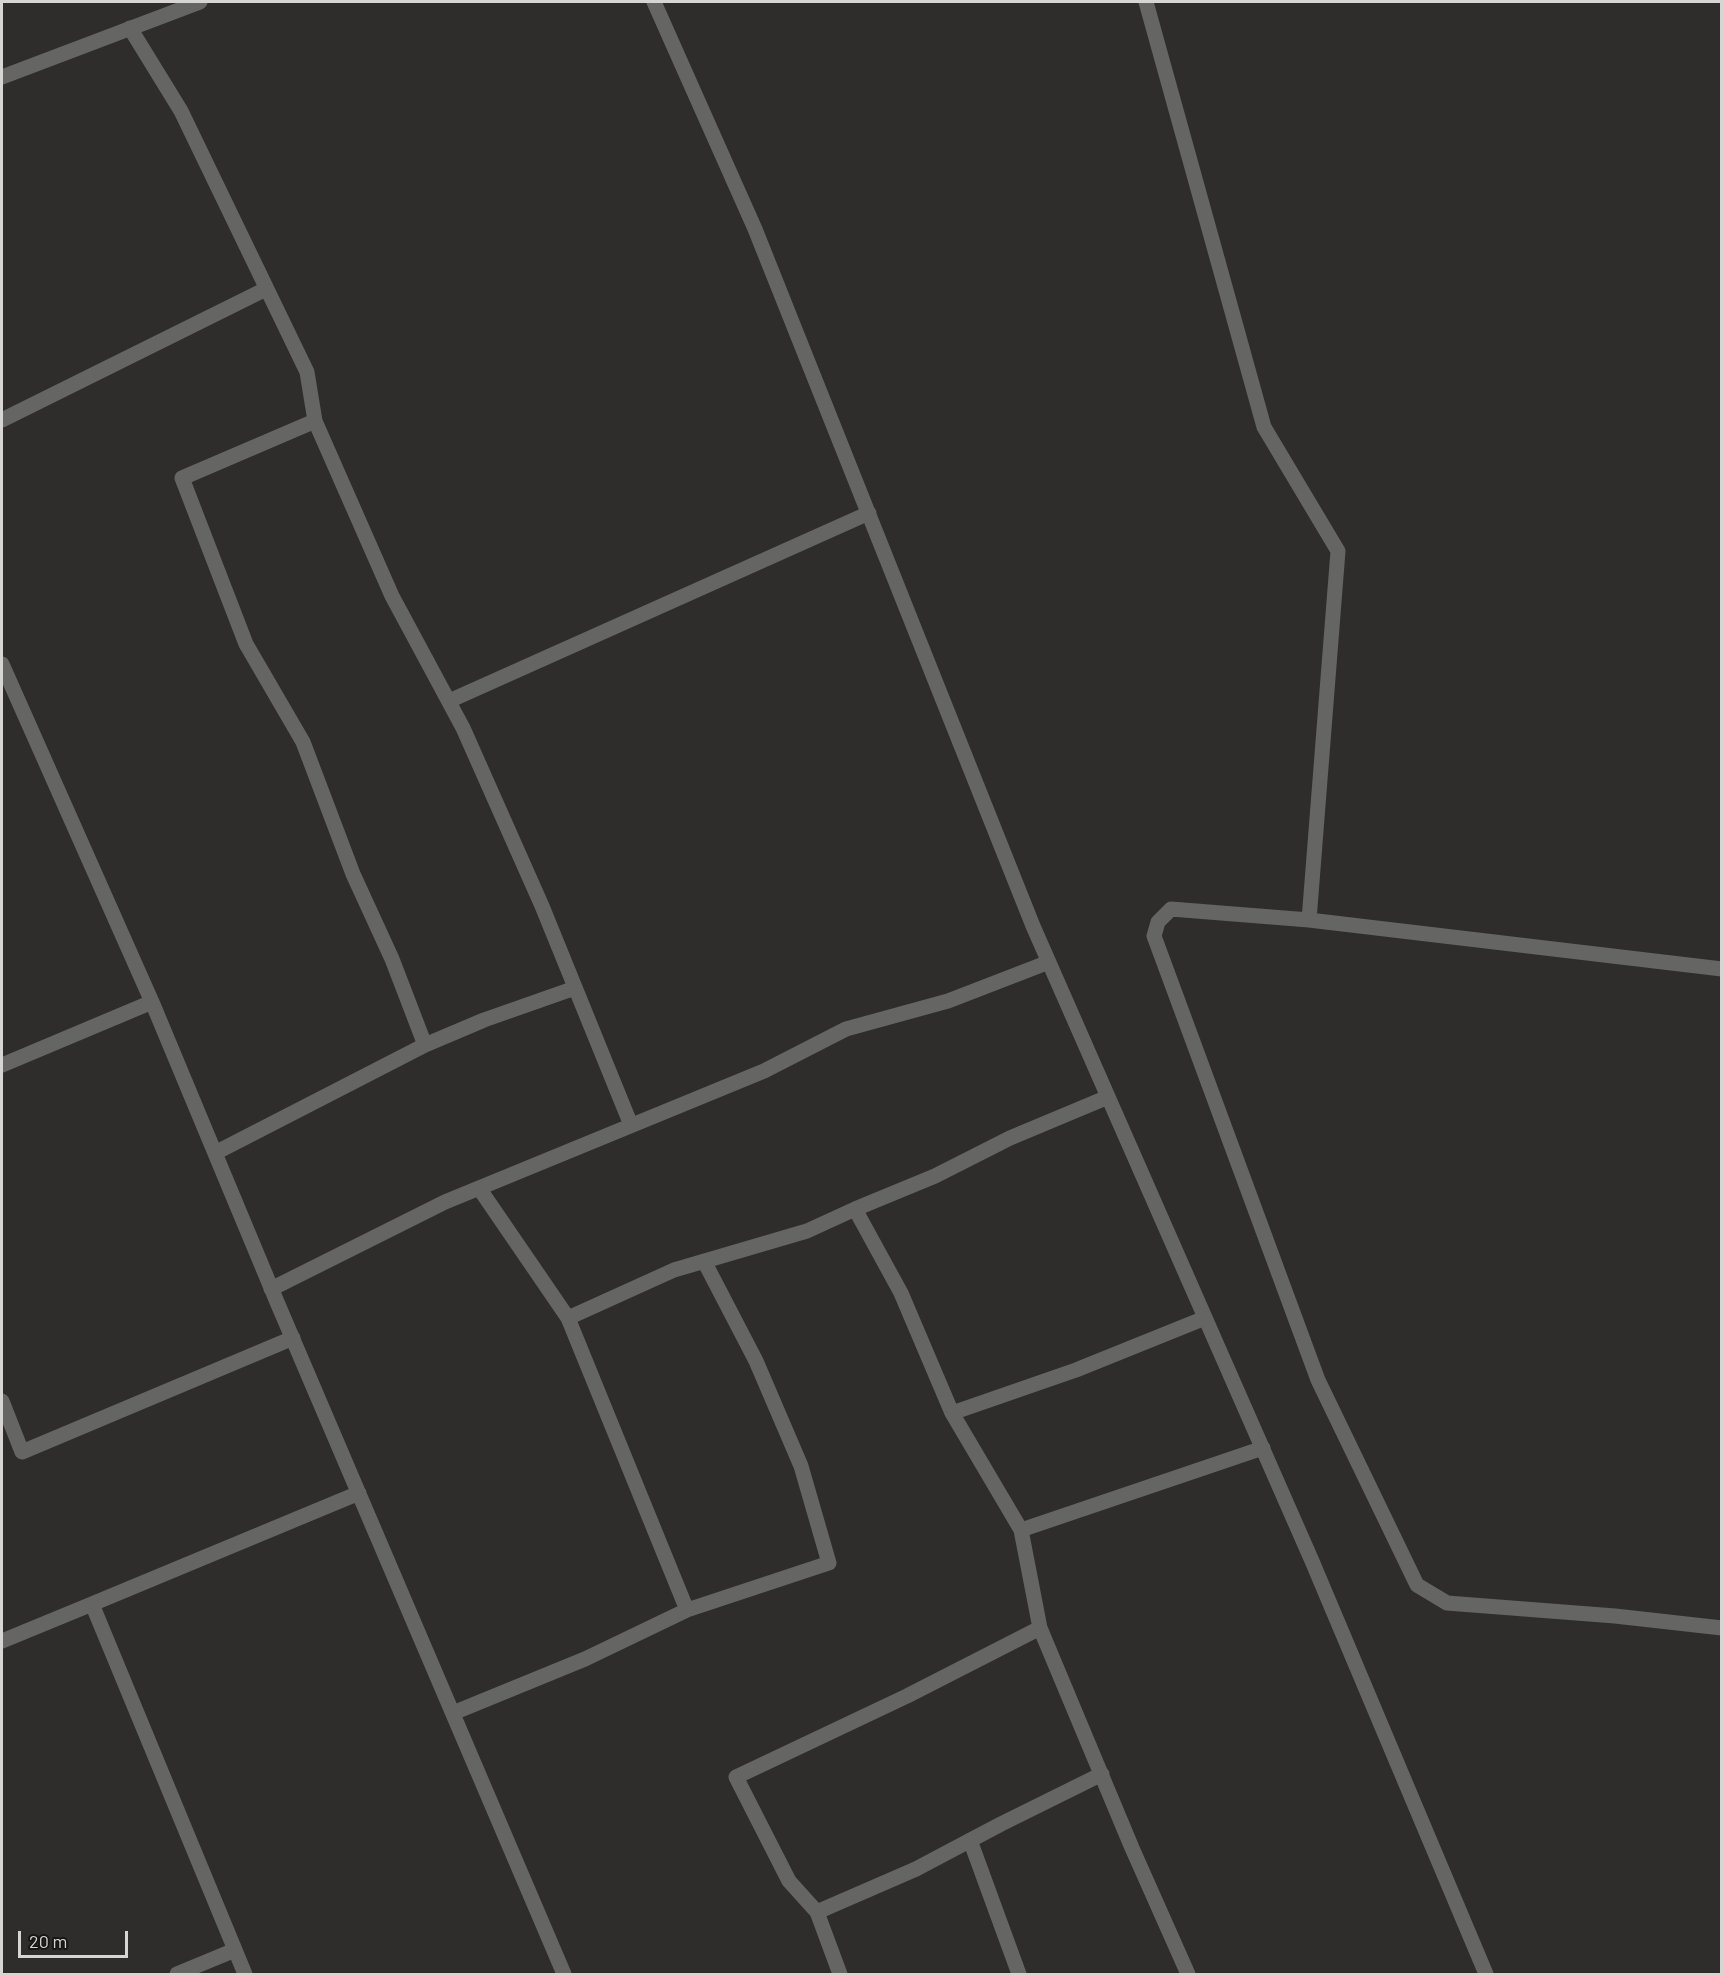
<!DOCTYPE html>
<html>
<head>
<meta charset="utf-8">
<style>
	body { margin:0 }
	#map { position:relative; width:1723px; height:1976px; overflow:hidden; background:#2f2d2b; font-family:Barlow,sans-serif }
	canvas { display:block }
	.frame { position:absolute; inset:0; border:3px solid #d6d5d4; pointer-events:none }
	.scale { position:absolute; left:18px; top:1931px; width:110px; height:27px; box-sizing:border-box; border:3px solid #d6d5d4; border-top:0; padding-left:8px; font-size:18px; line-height:21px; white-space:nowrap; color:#d6d5d4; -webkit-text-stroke:4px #161615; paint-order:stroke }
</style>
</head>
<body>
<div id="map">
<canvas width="1723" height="1976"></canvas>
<div class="frame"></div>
<div class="scale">20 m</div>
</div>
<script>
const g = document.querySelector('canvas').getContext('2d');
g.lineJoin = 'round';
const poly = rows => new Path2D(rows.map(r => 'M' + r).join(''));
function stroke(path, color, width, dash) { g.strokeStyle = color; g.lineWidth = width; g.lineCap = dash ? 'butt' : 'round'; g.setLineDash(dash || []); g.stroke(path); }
stroke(poly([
	[1146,2,1264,427,1338,551,1309,920,1722,969],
	[1309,920,1171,909,1158,922,1154,936,1318,1380,1417,1585,1447,1603,1615,1616,1722,1628]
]), '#656564', 15);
stroke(poly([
	[654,2,755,229,1033,926,1312,1561,1486,1974],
	[130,28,181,111,307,372,315,421,392,596,463,728,542,906,631,1125],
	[2,420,266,289],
	[315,421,182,478,246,644,303,742,353,874,392,959,425,1045,484,1020,575,988],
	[2,664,152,1002,277,1302,564,1974],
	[449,701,869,513],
	[2,1065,152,1002],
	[1108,1097,1010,1138,935,1176,855,1209,901,1293,952,1413,1021,1530,1040,1628,1132,1848,1188,1974],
	[215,1153,425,1045],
	[479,1188,568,1318,674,1270,807,1231,855,1209],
	[271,1289,445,1202,764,1071,846,1029,948,1001,1049,962],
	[568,1318,687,1610],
	[2,1401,22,1452,293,1338],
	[952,1413,1076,1370,1205,1318],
	[1021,1530,1263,1448],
	[1040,1628,907,1696,736,1777,789,1881,817,1912,916,1869,1001,1824,1102,1774],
	[2,1641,92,1604],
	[453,1713,585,1659,687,1610,829,1563,801,1466,756,1361,704,1261],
	[970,1840,1019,1974],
	[817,1912,840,1974],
	[177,1974,235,1950],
	[245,1974,92,1604,359,1493]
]), '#656564', 15);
stroke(poly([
	[2,77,200,2]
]), '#656564', 15);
</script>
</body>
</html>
